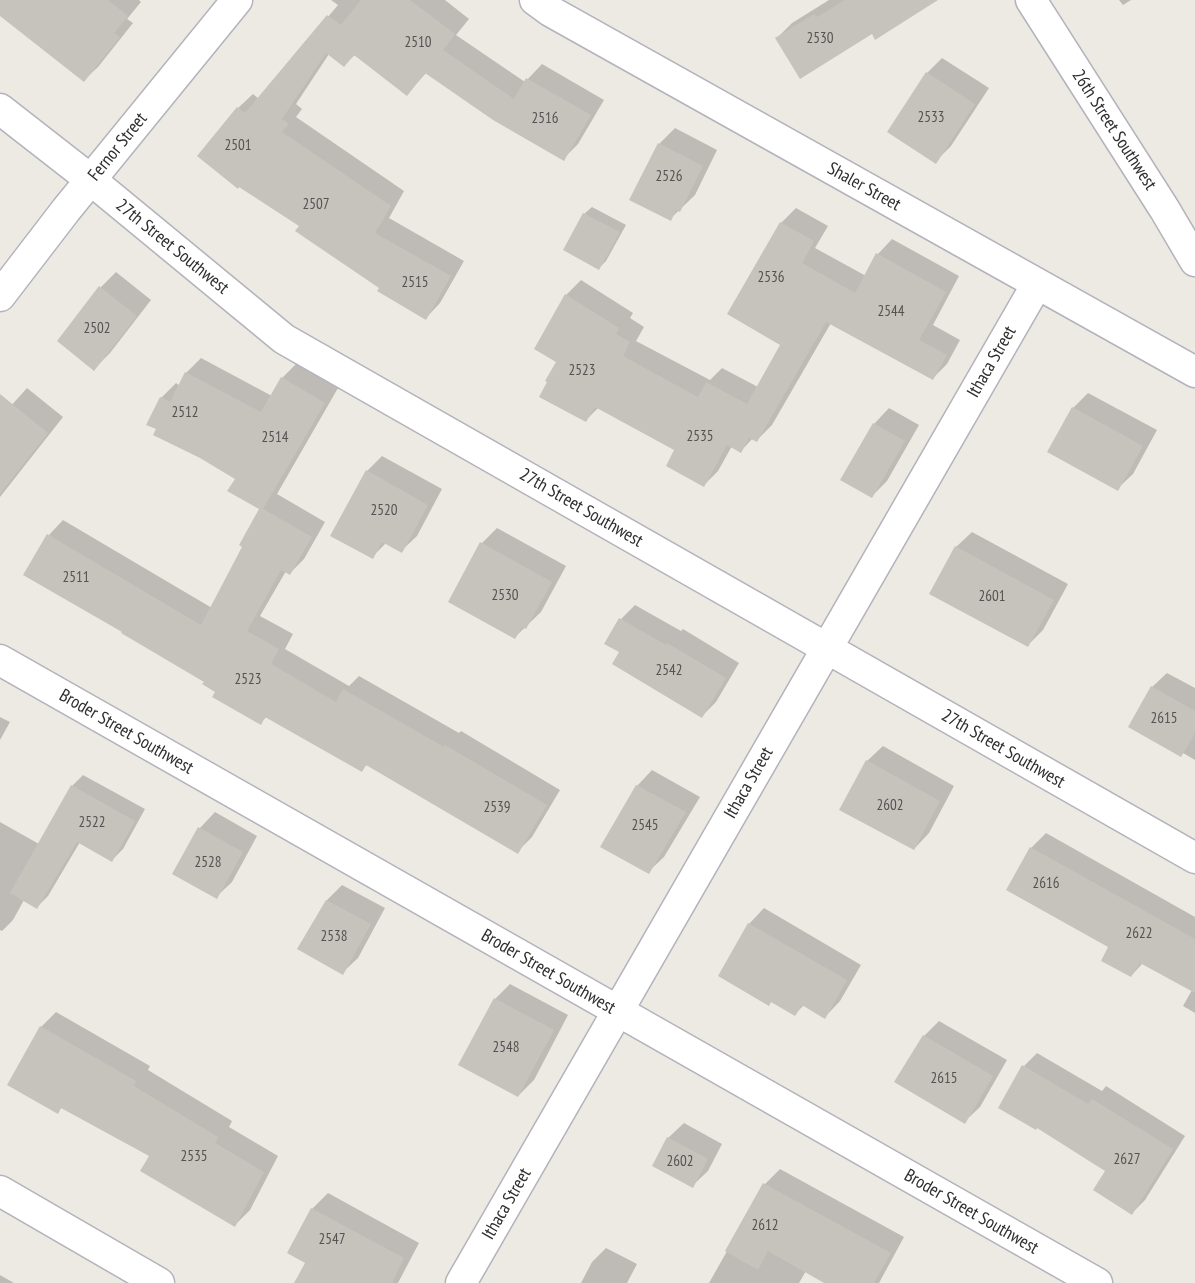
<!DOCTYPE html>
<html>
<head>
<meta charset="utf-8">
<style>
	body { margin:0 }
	canvas { display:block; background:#ede9e3 }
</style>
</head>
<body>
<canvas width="1195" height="1283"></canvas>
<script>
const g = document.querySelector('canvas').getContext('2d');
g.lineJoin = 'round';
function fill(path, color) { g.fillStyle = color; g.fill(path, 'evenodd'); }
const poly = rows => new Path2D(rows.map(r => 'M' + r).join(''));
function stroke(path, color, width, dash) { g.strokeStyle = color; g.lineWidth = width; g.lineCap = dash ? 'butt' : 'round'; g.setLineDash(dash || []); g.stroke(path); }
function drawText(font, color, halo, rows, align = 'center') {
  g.font = font + ' "PT Sans Narrow",sans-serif'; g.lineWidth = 4.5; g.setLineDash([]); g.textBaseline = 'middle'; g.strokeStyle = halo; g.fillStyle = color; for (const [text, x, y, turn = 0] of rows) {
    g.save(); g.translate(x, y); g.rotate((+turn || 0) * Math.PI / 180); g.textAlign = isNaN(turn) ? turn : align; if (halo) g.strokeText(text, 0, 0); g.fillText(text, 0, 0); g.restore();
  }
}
fill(poly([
	[0,0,139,0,141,2,127,19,133,23,98,67,84,80,0,14],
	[331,0,445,0,469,19,456,35,525,82,542,64,604,100,578,144,563,159,427,72,407,94,356,54,344,65,329,54,296,104,302,109,296,117,404,191,389,218,464,261,440,303,426,318,381,287,301,225,238,108,253,94,259,99,338,5],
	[829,0,935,0,872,32,777,38,792,23],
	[1119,0,1131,0,1123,5],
	[942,58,989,88,951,146,935,162,927,73],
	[675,128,717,150,695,195,670,219,631,199,660,143],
	[592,207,626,225,606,261,599,268,584,214],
	[796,208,828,226,815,248,866,276,878,254,892,239,959,276,933,325,960,340,947,364,933,378,831,323,772,425,757,440,753,438,741,451,732,446,718,471,704,485,677,450,599,407,586,420,558,361,536,349,566,295,581,280,633,313,630,318,644,327,636,341,710,380,722,368,758,387,782,344,729,314,781,223],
	[116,272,151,300,110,353,94,369,101,287],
	[201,358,272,396,282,378,297,363,338,388,277,494,325,522,304,559,290,573,286,571,260,616,293,634,285,649,349,686,359,676,459,733,461,731,560,790,532,837,517,852,368,764,361,770,267,716,261,723,206,681,49,535,63,520,212,608,261,509,237,478,161,398,176,383,180,386,186,373],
	[27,388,63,417,0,497,0,418],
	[1088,393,1157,430,1133,474,1117,489,1073,408],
	[889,408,919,425,887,481,872,496,874,424],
	[382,456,442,489,417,536,401,551,386,543,372,557,367,471],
	[497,528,566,566,541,612,515,637,450,601,482,543],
	[972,532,1068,584,1043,630,1028,645,956,547],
	[635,605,681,631,683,629,739,663,716,702,702,716,621,619],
	[1167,673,1195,688,1195,760,1183,753,1152,687],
	[0,717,10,722,0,740],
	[883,746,954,786,929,833,914,849,867,761],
	[652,770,700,797,664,857,648,872,637,786],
	[83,775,145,809,123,849,112,860,80,842,48,896,37,907,24,900,13,920,2,931,0,930,0,822,39,844,72,786],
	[215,812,257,836,232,882,216,897,174,873,200,828],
	[1046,833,1195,917,1195,1013,1183,1006,1192,990,1143,963,1131,976,1110,946,1031,848],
	[342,885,385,908,358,958,342,973,300,949,327,900],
	[764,908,861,965,840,1001,825,1017,804,1005,795,1014,772,1001,720,976,749,924],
	[510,984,568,1015,534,1080,518,1096,495,999],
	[56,1012,150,1066,148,1070,232,1121,229,1127,278,1156,250,1210,235,1225,151,1156,62,1107,58,1112,41,1027],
	[939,1021,1007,1060,980,1107,964,1122,924,1036],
	[1037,1053,1102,1091,1106,1086,1185,1136,1145,1200,1132,1213,1107,1171,1024,1066],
	[684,1123,722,1144,708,1171,692,1186,668,1138],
	[780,1169,904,1237,879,1283,827,1283,806,1271,799,1283,709,1283,765,1184],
	[328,1193,419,1243,398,1283,311,1283,312,1209],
	[606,1248,637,1264,627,1283,581,1283,592,1262],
	[0,1275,14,1283,0,1283]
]), '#0003');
fill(poly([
	[0,0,108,0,128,16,114,33,120,37,84,82,0,16],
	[361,0,410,0,455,34,443,50,514,99,526,78,591,115,564,161,493,120,425,73,407,96,354,55,344,67,326,53,282,119,289,124,282,132,391,206,375,233,451,276,426,320,377,291,379,288,295,231,299,226,239,187,238,189,197,156,237,107,245,113,327,15,341,25],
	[845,0,938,0,875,40,872,34,800,79,775,38,814,14,817,17],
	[926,72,975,104,936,164,887,132],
	[658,143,703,166,680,212,676,210,671,221,629,200],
	[583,213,620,232,599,270,563,250],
	[780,222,814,241,802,263,855,293,876,253,946,292,919,340,947,355,933,380,826,322,757,442,749,438,741,453,727,445,704,487,666,466,674,450,595,407,586,422,539,397,547,382,545,381,556,362,534,349,565,294,619,328,616,334,630,342,623,356,698,397,706,382,747,404,780,345,727,314],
	[99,286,137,316,94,371,57,341],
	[185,372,261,412,281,377,325,403,263,509,312,537,290,575,281,570,247,631,279,649,271,664,336,702,343,689,444,747,445,745,547,805,518,854,366,765,362,772,265,717,261,725,212,697,215,692,202,684,204,682,121,633,122,632,23,575,47,534,201,625,242,547,239,545,259,509,227,491,235,479,200,458,153,435,156,429,146,425,160,397,170,402],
	[0,394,48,433,0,494],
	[1072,407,1143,446,1118,491,1047,452],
	[873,423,905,441,872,498,840,480],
	[366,470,428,505,402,553,382,542,373,559,330,536],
	[480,542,552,582,526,629,522,627,515,639,448,602],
	[955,546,1054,600,1028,647,929,594],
	[619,618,666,645,667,643,726,678,702,718,612,664,619,652,604,644],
	[1151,686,1195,711,1195,733,1181,757,1128,727],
	[866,760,940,801,914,850,839,810],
	[71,785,135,821,112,862,77,842,37,909,10,893],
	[636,785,686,812,649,874,600,847],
	[198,827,243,852,217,899,172,874],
	[1030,847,1195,939,1195,993,1140,963,1131,977,1101,961,1108,947,1006,890],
	[326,900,371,924,343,975,297,949],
	[748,923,847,980,825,1019,802,1005,795,1016,771,1002,769,1006,718,976],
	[494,998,554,1030,518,1097,458,1065],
	[40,1026,136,1081,134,1086,218,1137,215,1143,264,1172,235,1227,140,1171,149,1156,61,1108,58,1114,7,1085],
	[923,1035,993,1076,965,1124,894,1082],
	[1022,1065,1088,1104,1092,1099,1173,1149,1132,1215,1093,1190,1105,1171,1037,1128,1036,1130,998,1108],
	[667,1137,708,1159,693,1188,652,1166],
	[763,1183,891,1253,874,1283,824,1283,768,1251,758,1270,725,1251],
	[311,1208,404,1258,392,1283,294,1283,305,1263,287,1253]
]), '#c6c3bd');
const minor = poly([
	[535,0,550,11,1195,372],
	[1031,0,1165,210,1195,261],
	[0,109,91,180,284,339,1195,858],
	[0,296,66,210,237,0],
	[0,660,1097,1283],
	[0,1191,159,1283],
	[461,1283,1037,284]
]);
stroke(minor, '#b3b3bc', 33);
stroke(minor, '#fff', 30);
drawText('15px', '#545352', null, [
	["2530",820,39],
	["2510",418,43],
	["2533",931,118],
	["2516",545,119],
	["2501",238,146],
	["2526",669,177],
	["2507",316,205],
	["2536",771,278],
	["2515",415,283],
	["2544",891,312],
	["2502",97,329],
	["2523",582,371],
	["2512",185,413],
	["2535",700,437],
	["2514",275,438],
	["2520",384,511],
	["2511",76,578],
	["2530",505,596],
	["2601",992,597],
	["2542",669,671],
	["2523",248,680],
	["2615",1164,719],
	["2602",890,806],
	["2539",497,808],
	["2522",92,823],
	["2545",645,826],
	["2528",208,863],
	["2616",1046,884],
	["2622",1139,934],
	["2538",334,937],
	["2548",506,1048],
	["2615",944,1079],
	["2535",194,1157],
	["2627",1127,1160],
	["2602",680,1162],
	["2612",765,1226],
	["2547",332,1240]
]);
drawText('18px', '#2e2e2e', '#fff', [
	["26th Street Southwest",1114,130,57],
	["Fernor Street",118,147,-51],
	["Shaler Street",864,187,29],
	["27th Street Southwest",172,247,39],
	["Ithaca Street",992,362,-60],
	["27th Street Southwest",581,508,30],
	["Broder Street Southwest",126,732,30],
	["27th Street Southwest",1003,749,30],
	["Ithaca Street",749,783,-60],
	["Broder Street Southwest",548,972,30],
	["Ithaca Street",507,1204,-60],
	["Broder Street Southwest",971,1212,30]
]);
</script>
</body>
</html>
